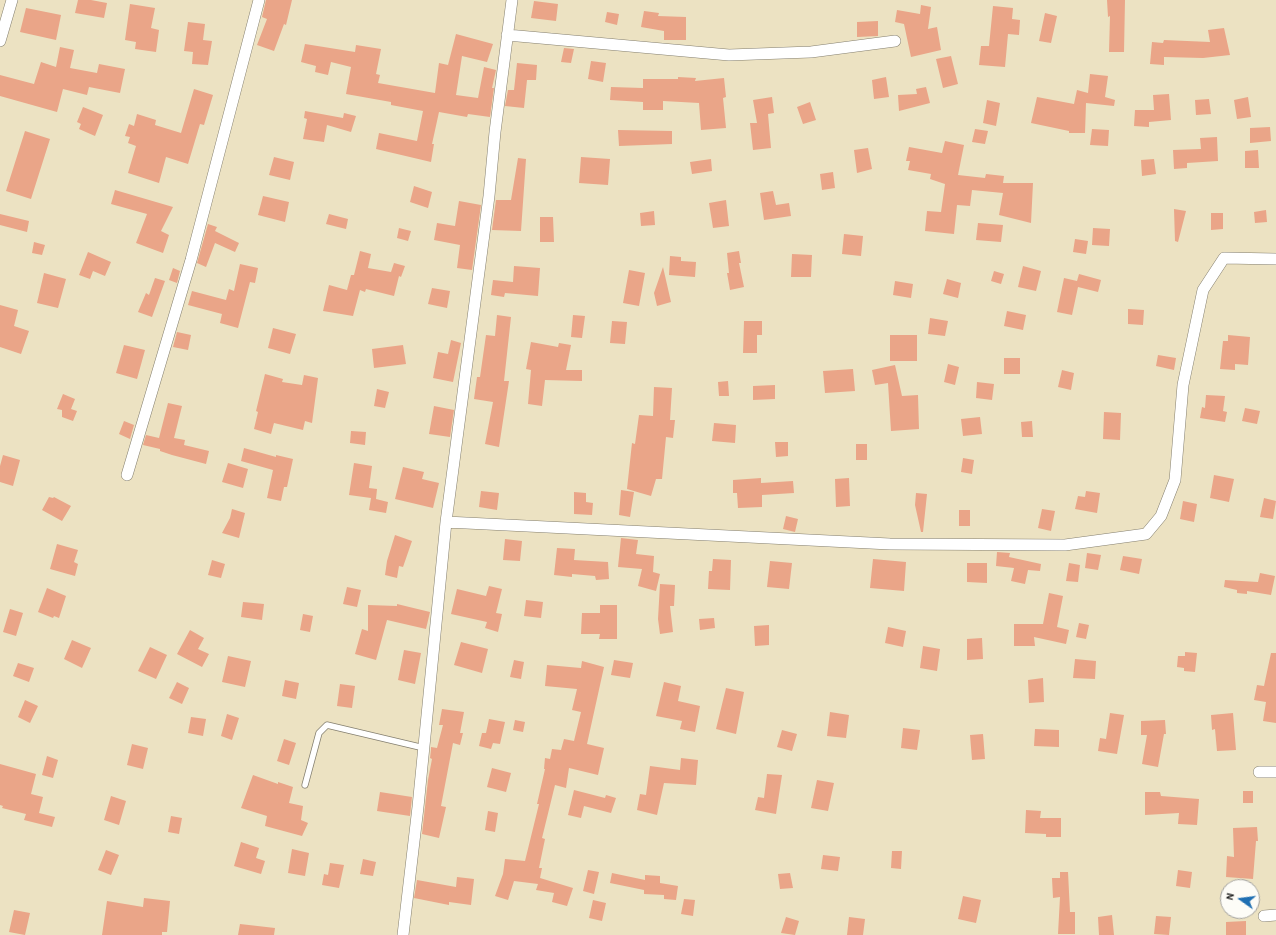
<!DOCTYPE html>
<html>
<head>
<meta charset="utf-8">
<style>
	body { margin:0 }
	#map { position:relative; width:1276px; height:935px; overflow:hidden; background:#ece2c2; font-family:"Patrick Hand",sans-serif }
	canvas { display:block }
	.north { position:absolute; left:1220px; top:879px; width:40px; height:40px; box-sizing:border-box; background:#fdfcf7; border:1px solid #a3a29f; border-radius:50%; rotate:284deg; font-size:11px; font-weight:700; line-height:16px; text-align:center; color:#1c1c1c }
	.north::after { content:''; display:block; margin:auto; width:14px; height:18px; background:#1f6fb2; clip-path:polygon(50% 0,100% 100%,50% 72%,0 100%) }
</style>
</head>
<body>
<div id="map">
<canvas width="1276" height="935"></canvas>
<div class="north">N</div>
</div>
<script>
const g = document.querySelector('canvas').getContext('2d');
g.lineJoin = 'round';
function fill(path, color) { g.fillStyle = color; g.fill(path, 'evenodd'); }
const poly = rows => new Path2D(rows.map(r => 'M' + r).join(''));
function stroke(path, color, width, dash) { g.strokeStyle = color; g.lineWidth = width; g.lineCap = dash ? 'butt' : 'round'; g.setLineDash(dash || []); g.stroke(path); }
fill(poly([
	[78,0,91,0,107,3,104,18,75,13],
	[266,0,292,0,286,25,284,24,274,51,257,45,267,19,262,17],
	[1107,0,1125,0,1124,52,1109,52,1110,16,1108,17],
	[534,1,558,4,556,21,531,18],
	[130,4,155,8,151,28,159,30,156,52,135,49,136,42,125,40],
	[921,5,931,7,928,29,937,27,941,50,911,57,904,24,895,22,897,10,920,14],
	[993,6,1013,8,1012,19,1020,20,1019,35,1008,34,1005,67,979,65,981,46,989,46],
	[26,8,61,15,56,40,20,32],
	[644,11,659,13,658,16,686,17,686,40,664,40,664,31,641,27],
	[607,12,619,14,617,25,605,22],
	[1045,13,1057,16,1051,43,1039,41],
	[878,21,878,36,857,37,857,22],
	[188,22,205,24,203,40,212,41,208,65,192,64,193,52,184,51],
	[1224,28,1230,55,1203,58,1164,57,1164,65,1150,64,1152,42,1163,43,1164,40,1210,42,1208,30],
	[456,34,493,44,487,62,462,56,456,95,478,98,484,67,496,70,492,88,494,88,490,117,468,114,467,117,439,112,432,144,434,144,431,162,376,149,379,133,417,141,423,111,391,105,391,102,346,94,351,67,331,62,328,75,315,72,316,66,301,62,305,44,355,52,356,45,381,49,376,74,380,75,378,83,435,93,439,63,448,65],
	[60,47,74,50,70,68,97,73,99,64,125,69,120,93,89,87,87,95,63,89,57,112,0,96,0,75,34,84,41,62,56,67],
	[564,48,574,49,571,63,561,62],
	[951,56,958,84,943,88,936,59],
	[591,61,606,63,603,82,588,79],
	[517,63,537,65,536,80,527,80,524,108,505,106,508,90,514,90],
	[1090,74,1108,76,1105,97,1115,100,1114,106,1086,103,1085,133,1069,133,1069,131,1031,123,1037,97,1074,104,1077,90,1088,93],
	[678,77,696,78,695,81,724,78,726,97,723,98,726,128,701,130,699,103,663,101,663,110,643,110,643,102,610,100,611,87,643,88,643,79,678,79],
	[886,77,889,97,874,99,872,80],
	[926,87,930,103,899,111,898,95,917,94,916,89],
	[194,89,213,95,204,125,200,124,188,164,166,157,159,183,128,173,136,146,128,143,130,137,125,136,129,124,134,126,137,114,156,120,155,125,181,133],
	[1169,94,1171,120,1149,122,1149,127,1134,126,1135,110,1154,110,1153,95],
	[772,97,774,113,768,114,771,148,753,150,750,123,757,123,753,100],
	[1248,97,1251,117,1237,119,1234,100],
	[1209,99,1211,114,1196,115,1195,100],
	[987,100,1000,103,996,126,983,123],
	[810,102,816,120,803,124,797,107],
	[83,107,103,115,95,136,79,129,81,124,77,122],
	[305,111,343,118,344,113,356,116,351,132,327,125,324,142,303,139,307,119,304,118],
	[1270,127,1271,141,1250,143,1250,128],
	[975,129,988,131,985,144,972,142],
	[1092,129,1109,130,1108,146,1090,145],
	[618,130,672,131,672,144,619,146],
	[25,131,50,139,31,199,6,191],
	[1217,137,1218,161,1187,163,1187,168,1174,169,1173,150,1201,149,1200,138],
	[945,141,964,145,958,175,985,178,986,174,1004,176,1003,183,1033,183,1031,223,999,215,1003,193,972,190,970,206,957,205,954,234,925,231,927,211,941,212,945,184,930,179,931,174,908,170,910,161,906,161,909,147,942,153],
	[868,148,872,169,857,173,854,150],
	[1258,150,1259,168,1245,168,1245,151],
	[274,157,294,162,290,180,269,175],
	[581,157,610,159,608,185,579,183],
	[518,158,526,159,521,231,492,230,496,200,511,200],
	[711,159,712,171,692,174,690,162],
	[1154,159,1156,174,1142,176,1141,160],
	[833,172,835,188,822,190,820,174],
	[414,186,432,192,428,208,410,202],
	[115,190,173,207,161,231,169,235,163,253,136,243,147,214,111,204],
	[773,191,776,205,789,203,791,216,764,220,760,193],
	[263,196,289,202,285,222,258,215],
	[726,200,729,226,713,228,709,203],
	[459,201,481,205,472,270,457,268,460,245,434,240,437,223,455,226],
	[1174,209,1186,211,1178,242,1175,241],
	[1266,210,1267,222,1255,223,1254,212],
	[654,211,655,225,641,226,640,213],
	[1211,213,1223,213,1223,229,1211,230],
	[0,214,29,221,27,232,0,225],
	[329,214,348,219,346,229,326,224],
	[540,217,553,217,554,242,540,242],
	[978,223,1003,225,1001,242,976,240],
	[208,224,217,227,215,231,239,243,235,252,215,243,206,267,197,263],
	[399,228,411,231,408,241,397,238],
	[1093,228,1110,229,1109,246,1092,245],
	[844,234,863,236,861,256,842,254],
	[1075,239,1088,241,1086,254,1073,252],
	[34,242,45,245,42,255,32,253],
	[360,251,371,254,368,268,391,272,394,263,405,266,401,277,399,276,394,296,366,289,365,292,360,290,353,316,323,311,329,285,347,290,351,275,354,275],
	[739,251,741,263,739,263,744,287,730,290,727,273,729,273,727,253],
	[88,252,111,262,105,276,93,271,90,279,79,275],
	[792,254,812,255,811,277,791,277],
	[670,256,681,257,681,261,696,262,695,277,669,275],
	[240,264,258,268,255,283,250,282,238,328,220,323,222,314,188,305,192,291,226,300,229,289,234,291],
	[514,266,540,268,538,296,505,293,504,297,491,295,493,280,513,282],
	[1023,266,1041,271,1036,291,1018,287],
	[663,267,671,302,657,306,654,293],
	[173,268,180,271,177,283,169,280],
	[629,270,645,273,639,306,623,303],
	[994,271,1004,274,1001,284,991,281],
	[44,273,66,279,58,308,37,303],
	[1079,274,1101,280,1098,292,1078,287,1072,315,1057,312,1064,278,1077,281],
	[155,278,165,281,152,317,138,312,146,293,149,295],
	[947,279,961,283,958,298,943,294],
	[895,281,913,284,911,298,893,295],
	[432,288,450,291,447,308,428,304],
	[0,305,18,310,14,326,29,331,21,354,0,347],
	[1128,309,1144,310,1143,325,1128,324],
	[1007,311,1026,315,1023,330,1004,326],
	[497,315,511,317,504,381,509,381,499,447,485,444,493,402,474,399,477,377,480,377,486,335,495,336],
	[573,315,585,316,582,338,571,337],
	[930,318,948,321,945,336,928,334],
	[612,321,627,322,625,344,610,343],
	[744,321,762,321,762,335,757,335,757,353,743,353],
	[273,328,296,334,290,354,268,348],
	[177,332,191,335,188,350,173,347],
	[890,335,917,335,917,361,890,361],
	[1228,335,1250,337,1248,365,1235,364,1235,370,1220,369,1223,341,1228,341],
	[451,340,461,343,453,382,433,378,438,352,448,354],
	[531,342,558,347,559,343,571,345,566,370,582,370,582,381,545,380,542,406,528,404,531,370,526,369],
	[124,345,145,350,137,379,116,373],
	[403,345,406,364,374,368,372,349],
	[1158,355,1176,358,1174,370,1156,366],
	[1004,358,1020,358,1020,374,1004,374],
	[948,364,959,367,955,385,944,382],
	[895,365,902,396,918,395,919,429,891,431,888,383,875,385,872,370],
	[853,369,855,391,825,393,823,371],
	[1062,370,1074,373,1071,390,1058,387],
	[265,374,283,379,282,382,302,385,304,375,318,378,312,423,305,421,303,430,274,423,271,434,254,429,258,412,256,411],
	[728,381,729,396,719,396,718,382],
	[977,382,994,384,992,400,976,398],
	[775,385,775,399,753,400,753,386],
	[654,387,672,388,670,420,675,420,673,438,666,437,662,479,656,479,651,496,627,489,632,443,635,444,639,415,653,416],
	[377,389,389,392,385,408,374,406],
	[63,394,75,399,71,409,77,411,73,421,62,417,62,410,57,409],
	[1206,395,1225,396,1223,411,1227,412,1225,422,1200,418,1202,407,1205,408],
	[168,403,182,406,174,438,185,440,184,445,209,451,206,464,172,455,160,451,160,449,143,445,146,435,159,438],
	[434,406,454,410,450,437,429,434],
	[1245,408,1260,411,1257,424,1242,421],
	[1104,412,1121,413,1120,440,1103,439],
	[980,417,982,434,963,436,961,419],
	[124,421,134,425,130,439,119,434],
	[1032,421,1033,437,1022,437,1021,422],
	[714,423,736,425,735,443,712,441],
	[351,431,366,432,365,445,350,443],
	[775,442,788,442,788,456,776,457],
	[856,444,867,444,867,460,856,460],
	[244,448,276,457,276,455,293,459,287,487,284,487,281,501,267,498,273,470,241,461],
	[3,455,20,460,13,486,0,482,0,466],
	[963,458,974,460,972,474,961,472],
	[228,463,248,469,243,488,222,482],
	[354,463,372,466,369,488,377,489,376,499,388,502,386,513,369,510,371,498,349,495],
	[403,467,424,472,422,479,439,483,433,508,395,499],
	[1214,475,1234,479,1229,502,1210,498],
	[761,478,761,483,793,481,794,493,762,495,762,507,738,508,737,493,733,493,733,480],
	[849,478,850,506,836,507,835,479],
	[621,490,634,492,630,517,619,515],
	[481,491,499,493,497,510,479,507],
	[1086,491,1100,493,1097,513,1075,509,1078,496,1085,497],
	[574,492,586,493,586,502,593,503,592,515,574,514],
	[916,493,927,494,923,532,921,532,915,505],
	[49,497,53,498,54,497,71,506,62,521,42,510],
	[1264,498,1276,501,1273,519,1260,517],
	[1183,501,1197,504,1194,522,1180,519],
	[232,509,245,513,239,538,222,533,230,518],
	[1042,509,1055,511,1051,531,1038,528],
	[959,510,970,510,970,526,959,526],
	[786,516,798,519,795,532,783,529],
	[395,535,412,541,403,567,399,566,397,578,385,575,387,561],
	[621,538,638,540,636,554,654,556,653,572,660,574,656,591,638,586,642,569,618,567],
	[505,539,522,541,520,561,503,560],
	[57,544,78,550,74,562,78,564,75,576,50,569],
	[557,548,575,549,574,560,608,562,609,579,596,580,595,576,572,574,572,577,554,575],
	[997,552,1010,553,1009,557,1041,564,1040,571,1028,570,1025,584,1011,581,1014,568,996,566],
	[1087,553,1101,555,1098,570,1085,568],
	[1123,556,1142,559,1139,574,1120,570],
	[713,559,731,560,730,590,708,589,709,571,712,571],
	[873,559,906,562,904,591,870,588],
	[212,560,225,564,221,578,208,575],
	[770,561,792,563,789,589,767,587],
	[967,563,987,563,987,583,967,582],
	[1069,563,1080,565,1078,582,1066,581],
	[1260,573,1275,576,1271,595,1247,591,1247,594,1237,593,1237,590,1224,587,1225,580,1258,582],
	[660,584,675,585,674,606,670,606,673,632,660,634,658,619],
	[489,586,502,589,496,613,502,614,498,632,485,628,487,622,451,614,457,589,486,596],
	[347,587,361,590,357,607,343,604],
	[47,588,66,596,59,618,54,616,53,618,38,612],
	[1049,593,1063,596,1057,627,1069,630,1066,644,1034,637,1035,646,1014,646,1014,624,1043,624],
	[526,600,543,602,541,618,524,616],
	[243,602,264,604,262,620,241,617],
	[397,604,430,612,426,629,387,620,376,660,355,654,362,629,368,631,368,605,397,606],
	[600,605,617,605,617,639,599,639,600,634,581,634,582,613,600,613],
	[10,609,23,613,16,636,3,632],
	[303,614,313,616,310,632,300,630],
	[714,618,715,628,700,630,699,619],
	[1079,623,1089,625,1086,639,1076,637],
	[769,625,769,645,755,646,754,626],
	[888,627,906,631,903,647,885,643],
	[190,630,204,638,198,649,209,654,202,667,177,654],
	[982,638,983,659,967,660,967,639],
	[72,640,91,648,82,668,64,659],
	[461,642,488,649,482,673,454,665],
	[923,646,940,649,937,671,920,668],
	[150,647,167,655,156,679,138,671],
	[404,650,421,653,415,684,398,680],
	[1185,652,1197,653,1195,672,1184,671,1184,668,1177,667,1178,656,1185,656],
	[1271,653,1276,653,1276,723,1263,721,1266,702,1254,700,1257,685,1264,686],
	[228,656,251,661,245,687,222,682],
	[1075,659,1096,661,1095,679,1073,678],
	[514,660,524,662,521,679,510,677],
	[614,660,633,663,630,678,611,675],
	[582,661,604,667,587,744,604,748,598,775,569,768,566,788,555,785,542,838,545,839,539,868,542,868,540,878,573,888,567,906,552,902,554,893,536,890,538,884,514,881,508,900,495,896,503,874,505,859,525,861,539,804,537,804,545,769,544,769,545,758,550,759,552,749,561,750,564,739,574,741,581,712,572,710,577,689,545,686,547,665,581,668],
	[18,663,34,668,29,682,13,676],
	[1043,678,1044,702,1029,703,1028,680],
	[285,680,299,683,296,699,282,696],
	[177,682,189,688,182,704,169,698],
	[664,682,681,686,678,701,700,706,695,732,680,729,682,721,656,716],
	[340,684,355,686,352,708,337,706],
	[726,688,744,692,736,734,716,729],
	[25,700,38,706,30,723,18,717],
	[442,709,464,712,460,733,463,733,460,745,453,743,441,806,446,807,439,838,422,834,428,780,432,759,430,758,431,750,431,747,437,748,443,725,439,725],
	[830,712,849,715,846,738,827,736],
	[1110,713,1124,715,1117,754,1098,751,1100,738,1106,739],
	[1233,713,1236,750,1217,751,1215,729,1212,730,1211,715],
	[227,714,239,718,232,740,221,736],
	[191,717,206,719,203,736,188,733],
	[489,719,505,722,500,744,493,743,491,749,479,746,482,733,486,733],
	[515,720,525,722,523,732,513,730],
	[1165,720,1166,734,1164,734,1158,767,1142,764,1147,735,1141,735,1141,721],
	[903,728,920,730,917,750,901,748],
	[1035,729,1059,730,1059,747,1034,746],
	[782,730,797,734,792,751,777,747],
	[983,734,985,759,972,760,970,735],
	[284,739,296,743,289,765,277,761],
	[132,744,148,748,143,769,127,765],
	[47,756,58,760,53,778,42,775],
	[681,758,698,760,696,785,664,783,657,815,637,810,640,794,646,795,650,766,680,770],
	[0,764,36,774,31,794,43,797,39,813,55,817,52,827,24,820,26,814,2,808,3,806,0,805],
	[492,768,511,773,506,792,487,787],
	[767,774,782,775,776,814,755,810,758,797,764,798],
	[253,775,278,784,278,782,293,787,289,803,303,806,301,820,308,823,302,836,265,826,267,816,241,808],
	[817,780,834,783,828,811,811,808],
	[574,790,605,798,606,795,616,798,611,813,584,806,581,818,568,815],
	[1243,791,1253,791,1253,803,1243,803],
	[380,792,412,797,410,816,377,811],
	[1145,792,1160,792,1161,796,1199,799,1197,825,1178,824,1179,813,1145,815],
	[111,796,126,801,119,825,104,820],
	[1026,810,1041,811,1040,818,1061,818,1061,837,1046,837,1046,834,1025,833],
	[488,811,498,813,495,832,485,830],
	[171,816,182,818,179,834,168,832],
	[1257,827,1258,841,1256,841,1253,879,1226,877,1227,856,1234,857,1233,828],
	[241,842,259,848,256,858,265,861,261,874,234,866],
	[292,849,309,853,305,876,288,873],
	[106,850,119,855,111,875,98,870],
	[892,851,902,851,901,869,891,868],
	[823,855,840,857,838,871,821,869],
	[363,859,376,862,373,876,360,874],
	[330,863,344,865,339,888,322,885,324,874,328,875],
	[588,870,599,872,594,894,583,891],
	[1178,870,1192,872,1190,888,1176,886],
	[1060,872,1068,872,1070,912,1075,912,1075,934,1058,934,1060,897,1053,898,1052,878,1060,878],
	[612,873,645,880,645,875,660,876,660,883,678,886,676,900,664,899,664,895,644,894,644,890,610,883],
	[790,873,793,888,780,889,778,874],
	[457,877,474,879,471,905,449,902,449,905,414,898,417,880,456,887],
	[963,896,981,900,976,923,958,919],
	[144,898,170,901,167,932,162,932,162,935,102,935,107,901,143,907],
	[684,899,695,900,693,916,681,914],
	[593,900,606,903,602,921,589,918],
	[14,910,30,913,25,935,9,932],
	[1112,915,1114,935,1099,935,1098,917],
	[1156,916,1171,917,1169,935,1154,934],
	[786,917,799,921,795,935,781,933],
	[849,917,865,919,863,935,847,935],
	[1246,921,1246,935,1226,935,1226,922],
	[240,924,275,928,274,935,238,935]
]), '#eaa588');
const service = poly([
	[305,785,319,733,327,725,424,748]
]);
const minor = poly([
	[507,35,729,55,811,52,895,41],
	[0,41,12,0],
	[127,475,191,260,259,0],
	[446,522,890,544,1065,545,1146,534,1161,516,1175,480,1183,385,1203,290,1224,258,1276,259],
	[1259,772,1276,772],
	[1264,916,1276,915],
	[403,935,418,807,446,522,489,196,495,132,512,0]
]);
stroke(service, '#847f6f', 7);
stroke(minor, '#847f6f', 12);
stroke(service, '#fff', 5.5);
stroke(minor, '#fff', 11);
</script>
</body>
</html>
